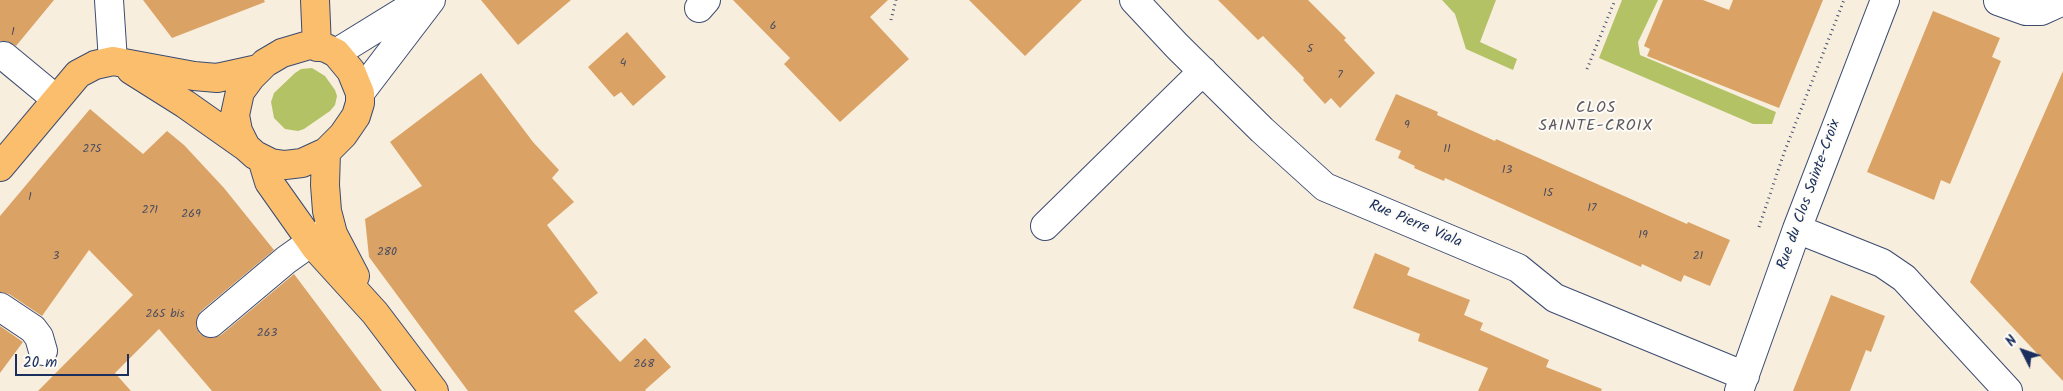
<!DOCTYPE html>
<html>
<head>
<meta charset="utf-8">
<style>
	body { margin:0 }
	#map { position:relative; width:2063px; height:391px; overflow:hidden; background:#f8eede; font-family:Kalam,sans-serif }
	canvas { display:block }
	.north { position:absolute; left:1998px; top:326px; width:50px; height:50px; -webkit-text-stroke:4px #fdfcf7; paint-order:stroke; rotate:311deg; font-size:14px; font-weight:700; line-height:20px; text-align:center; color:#1b2f5e }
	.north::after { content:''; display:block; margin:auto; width:18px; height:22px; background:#1b2f5e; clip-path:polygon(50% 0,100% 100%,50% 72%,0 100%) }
	.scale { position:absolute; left:15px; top:354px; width:114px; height:22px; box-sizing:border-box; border:2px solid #1b2f5e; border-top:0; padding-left:6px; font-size:15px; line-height:18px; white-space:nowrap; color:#1b2f5e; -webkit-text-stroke:4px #fdfcf7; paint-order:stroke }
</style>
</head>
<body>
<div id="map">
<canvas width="2063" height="391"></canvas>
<div class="north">N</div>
<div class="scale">20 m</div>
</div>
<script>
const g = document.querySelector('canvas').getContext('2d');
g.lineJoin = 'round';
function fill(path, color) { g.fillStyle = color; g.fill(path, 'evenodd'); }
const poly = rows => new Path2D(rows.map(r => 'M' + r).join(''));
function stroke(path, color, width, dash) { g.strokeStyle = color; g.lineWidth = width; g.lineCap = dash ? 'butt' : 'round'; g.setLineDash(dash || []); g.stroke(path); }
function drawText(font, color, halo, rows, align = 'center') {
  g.font = font + ' Kalam,sans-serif'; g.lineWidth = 4; g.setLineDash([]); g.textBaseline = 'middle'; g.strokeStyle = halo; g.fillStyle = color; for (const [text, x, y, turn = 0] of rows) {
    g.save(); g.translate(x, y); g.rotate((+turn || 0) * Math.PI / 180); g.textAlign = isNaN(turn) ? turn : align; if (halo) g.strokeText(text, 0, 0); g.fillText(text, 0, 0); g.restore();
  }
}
fill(poly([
	[1442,0,1496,0,1480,42,1517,59,1513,70,1466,49,1455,14],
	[1622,0,1658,0,1638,42,1640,55,1776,112,1772,124,1753,124,1599,58],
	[312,68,325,76,335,90,337,96,335,105,330,111,304,129,298,131,285,129,274,118,271,102,274,93,295,73,301,69]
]), '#b3c265');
fill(poly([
	[0,0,54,0,16,46,7,41,0,41],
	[143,0,264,0,265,2,172,38],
	[481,0,571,0,518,45],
	[733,0,888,0,870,17,909,59,840,122,784,64,790,58],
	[969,0,1082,0,1025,56],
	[1218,0,1308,0,1346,38,1344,40,1375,73,1340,108,1331,98,1325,104,1303,80,1304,78,1263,36,1258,40],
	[1663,0,1703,0,1729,10,1733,0,1823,0,1779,108,1647,56,1650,49,1644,46],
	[1933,11,2000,38,1992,57,2001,61,1950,184,1941,180,1934,200,1867,172],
	[627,32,666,77,633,106,621,92,614,97,588,67],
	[2063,71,2063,381,1970,282],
	[481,73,533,142,559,170,552,178,574,202,547,225,598,293,574,311,620,362,645,338,671,367,645,390,646,391,468,391,369,257,365,219,422,186,390,142],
	[1396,94,1438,112,1437,115,1495,141,1496,139,1687,224,1688,222,1730,240,1710,286,1684,275,1681,282,1642,264,1641,267,1445,178,1444,181,1414,168,1415,166,1398,158,1401,151,1375,140],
	[90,109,143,154,167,131,184,145,224,188,274,250,201,311,197,317,196,325,199,333,205,337,213,338,221,335,294,274,382,391,212,391,159,329,115,373,131,391,38,391,133,295,89,250,42,316,9,294,0,292,0,216],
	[1375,253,1410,268,1407,275,1470,300,1464,315,1483,323,1480,330,1549,360,1546,367,1602,389,1601,391,1478,391,1488,368,1418,341,1420,334,1353,308],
	[1831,295,1885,316,1871,352,1866,350,1850,391,1793,391],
	[0,326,23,342,0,373]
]), '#daa365');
const minor = poly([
	[109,0,113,61],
	[1134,0,1177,46,1262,130,1325,187,1518,268,1555,298,1745,376],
	[1998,1,2026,11,2041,11,2063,1],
	[699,8,706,0],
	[336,53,422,0],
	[4,56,56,99],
	[360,93,431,0],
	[1045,226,1203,71],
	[1797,229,1882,263,1904,278,2008,391],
	[0,307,33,329,39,337,43,351],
	[211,323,286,260,331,228],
	[1739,391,1797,229,1885,0]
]);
const major = poly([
	[315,0,317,47],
	[309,45,326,48,336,53,351,71,360,93,360,103,356,116,343,135,326,152,302,163,285,165,271,163,255,155,246,147,238,131,235,115,240,92,251,77,265,63,282,53,309,45],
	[131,70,185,104,246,147],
	[326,152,325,185,327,211,333,234,355,276],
	[262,159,269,182,315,247,375,313,434,391],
	[0,167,78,74,95,65,113,61,194,76,217,78,258,69]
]);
stroke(minor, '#3c4c71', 30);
stroke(major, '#3c4c71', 30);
stroke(poly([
	[891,20,896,0],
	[1587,69,1615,0],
	[1759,227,1784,153,1844,0]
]), '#3c4c71', 3, [1, 4]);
stroke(minor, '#fff', 28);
stroke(major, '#fabe6d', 28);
drawText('12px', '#4b4c60', null, [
	["6",773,27],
	["1",13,33],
	["5",1310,50],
	["4",623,64],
	["7",1340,76],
	["9",1407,126],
	["275",92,150],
	["11",1447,150],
	["13",1507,171],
	["15",1548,194],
	["1",30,198],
	["17",1592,209],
	["271",150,211],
	["269",191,215],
	["19",1643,236],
	["280",387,253],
	["3",56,257],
	["21",1698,257],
	["265 bis",165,315],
	["263",267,334],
	["268",644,365]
]);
drawText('15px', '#1b2f5e', '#fdfcf7', [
	["Rue du Clos Sainte-Croix",1810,195,-70],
	["Rue Pierre Viala",1415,225,23]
]);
g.letterSpacing = '1px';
drawText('16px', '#5e5860', '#fdfcf7', [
	["CLOS",1596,109],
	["SAINTE-CROIX",1596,127]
]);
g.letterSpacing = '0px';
</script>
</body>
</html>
